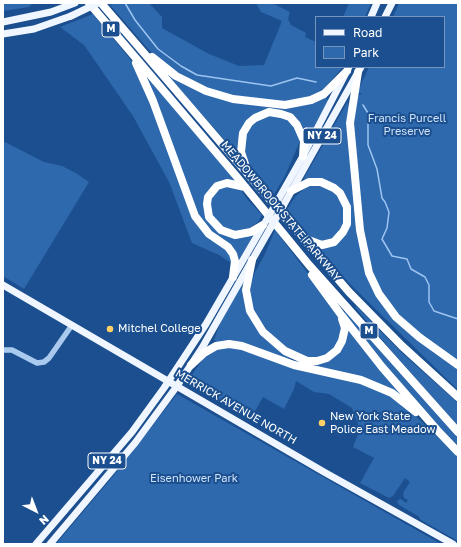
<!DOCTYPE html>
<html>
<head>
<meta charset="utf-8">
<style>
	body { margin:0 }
	#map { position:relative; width:461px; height:547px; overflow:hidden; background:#1b4f8f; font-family:"Golos Text",sans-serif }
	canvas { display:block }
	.frame { position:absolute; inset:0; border:4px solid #fff; pointer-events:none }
	.legend { position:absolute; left:315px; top:16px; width:130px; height:52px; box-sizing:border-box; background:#1b4f8f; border:1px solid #7695bc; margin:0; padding:5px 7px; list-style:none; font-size:12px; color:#fff }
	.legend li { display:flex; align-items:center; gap:8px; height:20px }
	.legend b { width:20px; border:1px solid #7695bc }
	.north { position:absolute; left:16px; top:491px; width:40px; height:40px; -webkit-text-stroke:3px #1b4f8f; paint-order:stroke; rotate:138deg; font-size:11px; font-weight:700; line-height:16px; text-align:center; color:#fff }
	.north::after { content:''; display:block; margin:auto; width:14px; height:18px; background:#fff; clip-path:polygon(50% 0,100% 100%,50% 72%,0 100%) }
</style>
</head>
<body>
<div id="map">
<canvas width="461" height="547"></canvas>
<div class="frame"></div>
<ul class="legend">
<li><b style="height:5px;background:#f0f6ff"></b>Road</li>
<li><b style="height:11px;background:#2e69ad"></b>Park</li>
</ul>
<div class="north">N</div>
</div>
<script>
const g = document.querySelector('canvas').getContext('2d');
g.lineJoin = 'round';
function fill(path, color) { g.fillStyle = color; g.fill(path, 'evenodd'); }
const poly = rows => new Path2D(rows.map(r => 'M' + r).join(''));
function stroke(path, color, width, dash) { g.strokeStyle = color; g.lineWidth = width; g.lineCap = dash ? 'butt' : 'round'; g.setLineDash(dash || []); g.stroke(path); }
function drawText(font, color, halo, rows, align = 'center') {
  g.font = font + ' "Golos Text",sans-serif'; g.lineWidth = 4; g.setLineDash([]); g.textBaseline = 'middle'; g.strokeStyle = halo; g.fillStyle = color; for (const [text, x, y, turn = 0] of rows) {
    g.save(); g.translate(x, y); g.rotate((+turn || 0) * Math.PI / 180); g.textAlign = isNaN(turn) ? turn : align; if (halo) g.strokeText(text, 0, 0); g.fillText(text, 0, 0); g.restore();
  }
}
fill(poly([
	[3,3,33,3,29,7,3,11],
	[114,3,149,3,162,17,162,28,209,54,239,66,264,65,282,21,261,12,256,3,272,3,290,12,288,19,291,25,306,33,305,37,316,42,316,67,343,67,323,90,324,92,314,97,288,103,223,94,182,76,163,62,148,49,110,5],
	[349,3,371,3,365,17,343,17],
	[399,3,458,3,458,362,409,325,385,298,376,283,366,251,352,124,356,98,362,93,357,93,362,82,369,67,444,67,444,17,393,17],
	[93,14,130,59,139,74,194,219,232,256,231,263,219,255,192,243,169,182,133,116,84,45,60,27],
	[170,75,184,84,276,107,326,95,328,101,307,140,296,120,265,111,240,135,237,147,238,155,182,92,169,76],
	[148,78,237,182,230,181,206,197,216,229,250,235,252,238,239,260,213,236,199,218,146,79],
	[348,101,348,105,350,107,349,142,374,289,434,353,458,369,458,390,349,283,316,246,325,248,350,220,335,185,305,182,304,178],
	[277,114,288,118,298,129,300,141,285,176,273,196,245,161,243,140,247,129,265,116],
	[3,141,44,162,62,166,76,173,89,182,24,289,3,276],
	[319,184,338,193,346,211,342,231,328,242,310,238,304,232,305,231,286,211,295,197,305,188,305,186],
	[225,186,233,186,241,190,247,199,262,215,258,222,249,228,250,230,242,233,223,229,211,216,210,197,217,190],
	[275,230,335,309,340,321,342,334,332,352,312,359,295,354,274,340,252,309,249,284,251,284,255,272,264,256],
	[244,281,242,288,248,314,267,341,291,359,288,360,218,343,214,340,221,321],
	[356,306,401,352,458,403,458,427,408,371,355,307],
	[346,311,458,437,458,446,417,403,373,351,344,313],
	[348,331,350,331,405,397,317,367,316,364,327,362,341,351],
	[229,347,354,380,391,396,406,407,458,456,458,541,421,520,418,516,399,505,397,502,398,500,401,499,406,503,408,500,404,498,403,493,410,482,405,478,393,496,389,498,360,483,374,458,353,447,358,434,358,424,352,408,329,394,314,392,296,381,294,389,284,409,263,397,250,420,191,386,189,379,203,359,216,350,216,351,218,349],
	[177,394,441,544,56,544,114,475]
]), '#2e69ad');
stroke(poly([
	[125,3,135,20,158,49,181,66,197,75,271,86,297,78,316,82],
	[363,105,368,113,368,145,377,169,382,198,385,202,389,212,387,228,382,239,392,256,407,259,411,269,425,277,429,285,429,302,434,311,458,319]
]), '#9cc4f0', 1.5);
stroke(poly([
	[3,350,12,350,37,363,44,362,49,358,72,325]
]), '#a9c9ee', 5.5);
stroke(poly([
	[371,17,377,3],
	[385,17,392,3],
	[3,22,51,12,75,3],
	[3,34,34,29,71,16],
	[278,200,303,156,349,67],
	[283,206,361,67],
	[3,285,324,472,453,544],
	[36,544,132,432,164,388,206,324,264,224],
	[50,544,135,443,177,386,202,348,271,227]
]), '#f0f6ff', 7);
stroke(poly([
	[89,3,237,177,309,265,458,432],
	[101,3,349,292,402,346,458,397],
	[152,57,176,76,206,91,233,99,285,105,311,100,324,94,347,71],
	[136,63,153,101,195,216,209,234,228,247,233,254,235,261,233,277],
	[358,72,350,123,360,230,369,273,379,294,396,317,419,337,458,365],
	[247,170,241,152,243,133,249,123,255,118,269,112,281,114,290,117,297,125,304,141,303,156],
	[245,187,227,183,217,186,208,197,207,204,209,217,221,230,235,235,251,232,263,225],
	[291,191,309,182,321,182,334,188,340,193,347,207,347,224,343,232,334,242,322,245,303,238],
	[252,260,246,290,250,311,263,332,285,351,307,361,317,361,327,358,337,350,342,341,345,328,342,319],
	[312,275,342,316,382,367,437,430,458,452],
	[191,365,204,353,216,346,229,344,242,346,294,365,361,380,392,393,416,412]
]), '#fff', 8);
stroke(poly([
	[71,16,98,3],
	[266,221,278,200],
	[271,227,283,206]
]), '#f0f6ff', 7);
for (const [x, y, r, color] of [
	[110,329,4,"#ffd166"],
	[322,423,4,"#ffd166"]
]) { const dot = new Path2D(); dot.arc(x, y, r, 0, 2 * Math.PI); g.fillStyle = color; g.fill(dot); stroke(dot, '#1b4f8f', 1.5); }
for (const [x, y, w] of [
	[111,29,18],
	[322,136,38],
	[369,331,18],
	[107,461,38]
]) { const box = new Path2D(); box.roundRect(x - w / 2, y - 8, w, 16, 3); g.fillStyle = '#1b4f8f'; g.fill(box); stroke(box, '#fff', 1); }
drawText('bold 10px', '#fff', null, [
	["M",111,29],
	["NY 24",322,136],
	["M",369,331],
	["NY 24",107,461]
]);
drawText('11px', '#cfe3fa', '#1b4f8f', [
	["Francis Purcell",407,119],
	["Preserve",407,132],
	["Eisenhower Park",194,479]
]);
drawText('11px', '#fff', '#1b4f8f', [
	["MEADOWBROOK STATE PARKWAY",281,211,50],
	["MERRICK AVENUE NORTH",236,407,30]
]);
drawText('11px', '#fff', '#1b4f8f', [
	["Mitchel College",118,329],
	["New York State",330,417],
	["Police East Meadow",330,430]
], 'left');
</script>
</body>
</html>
